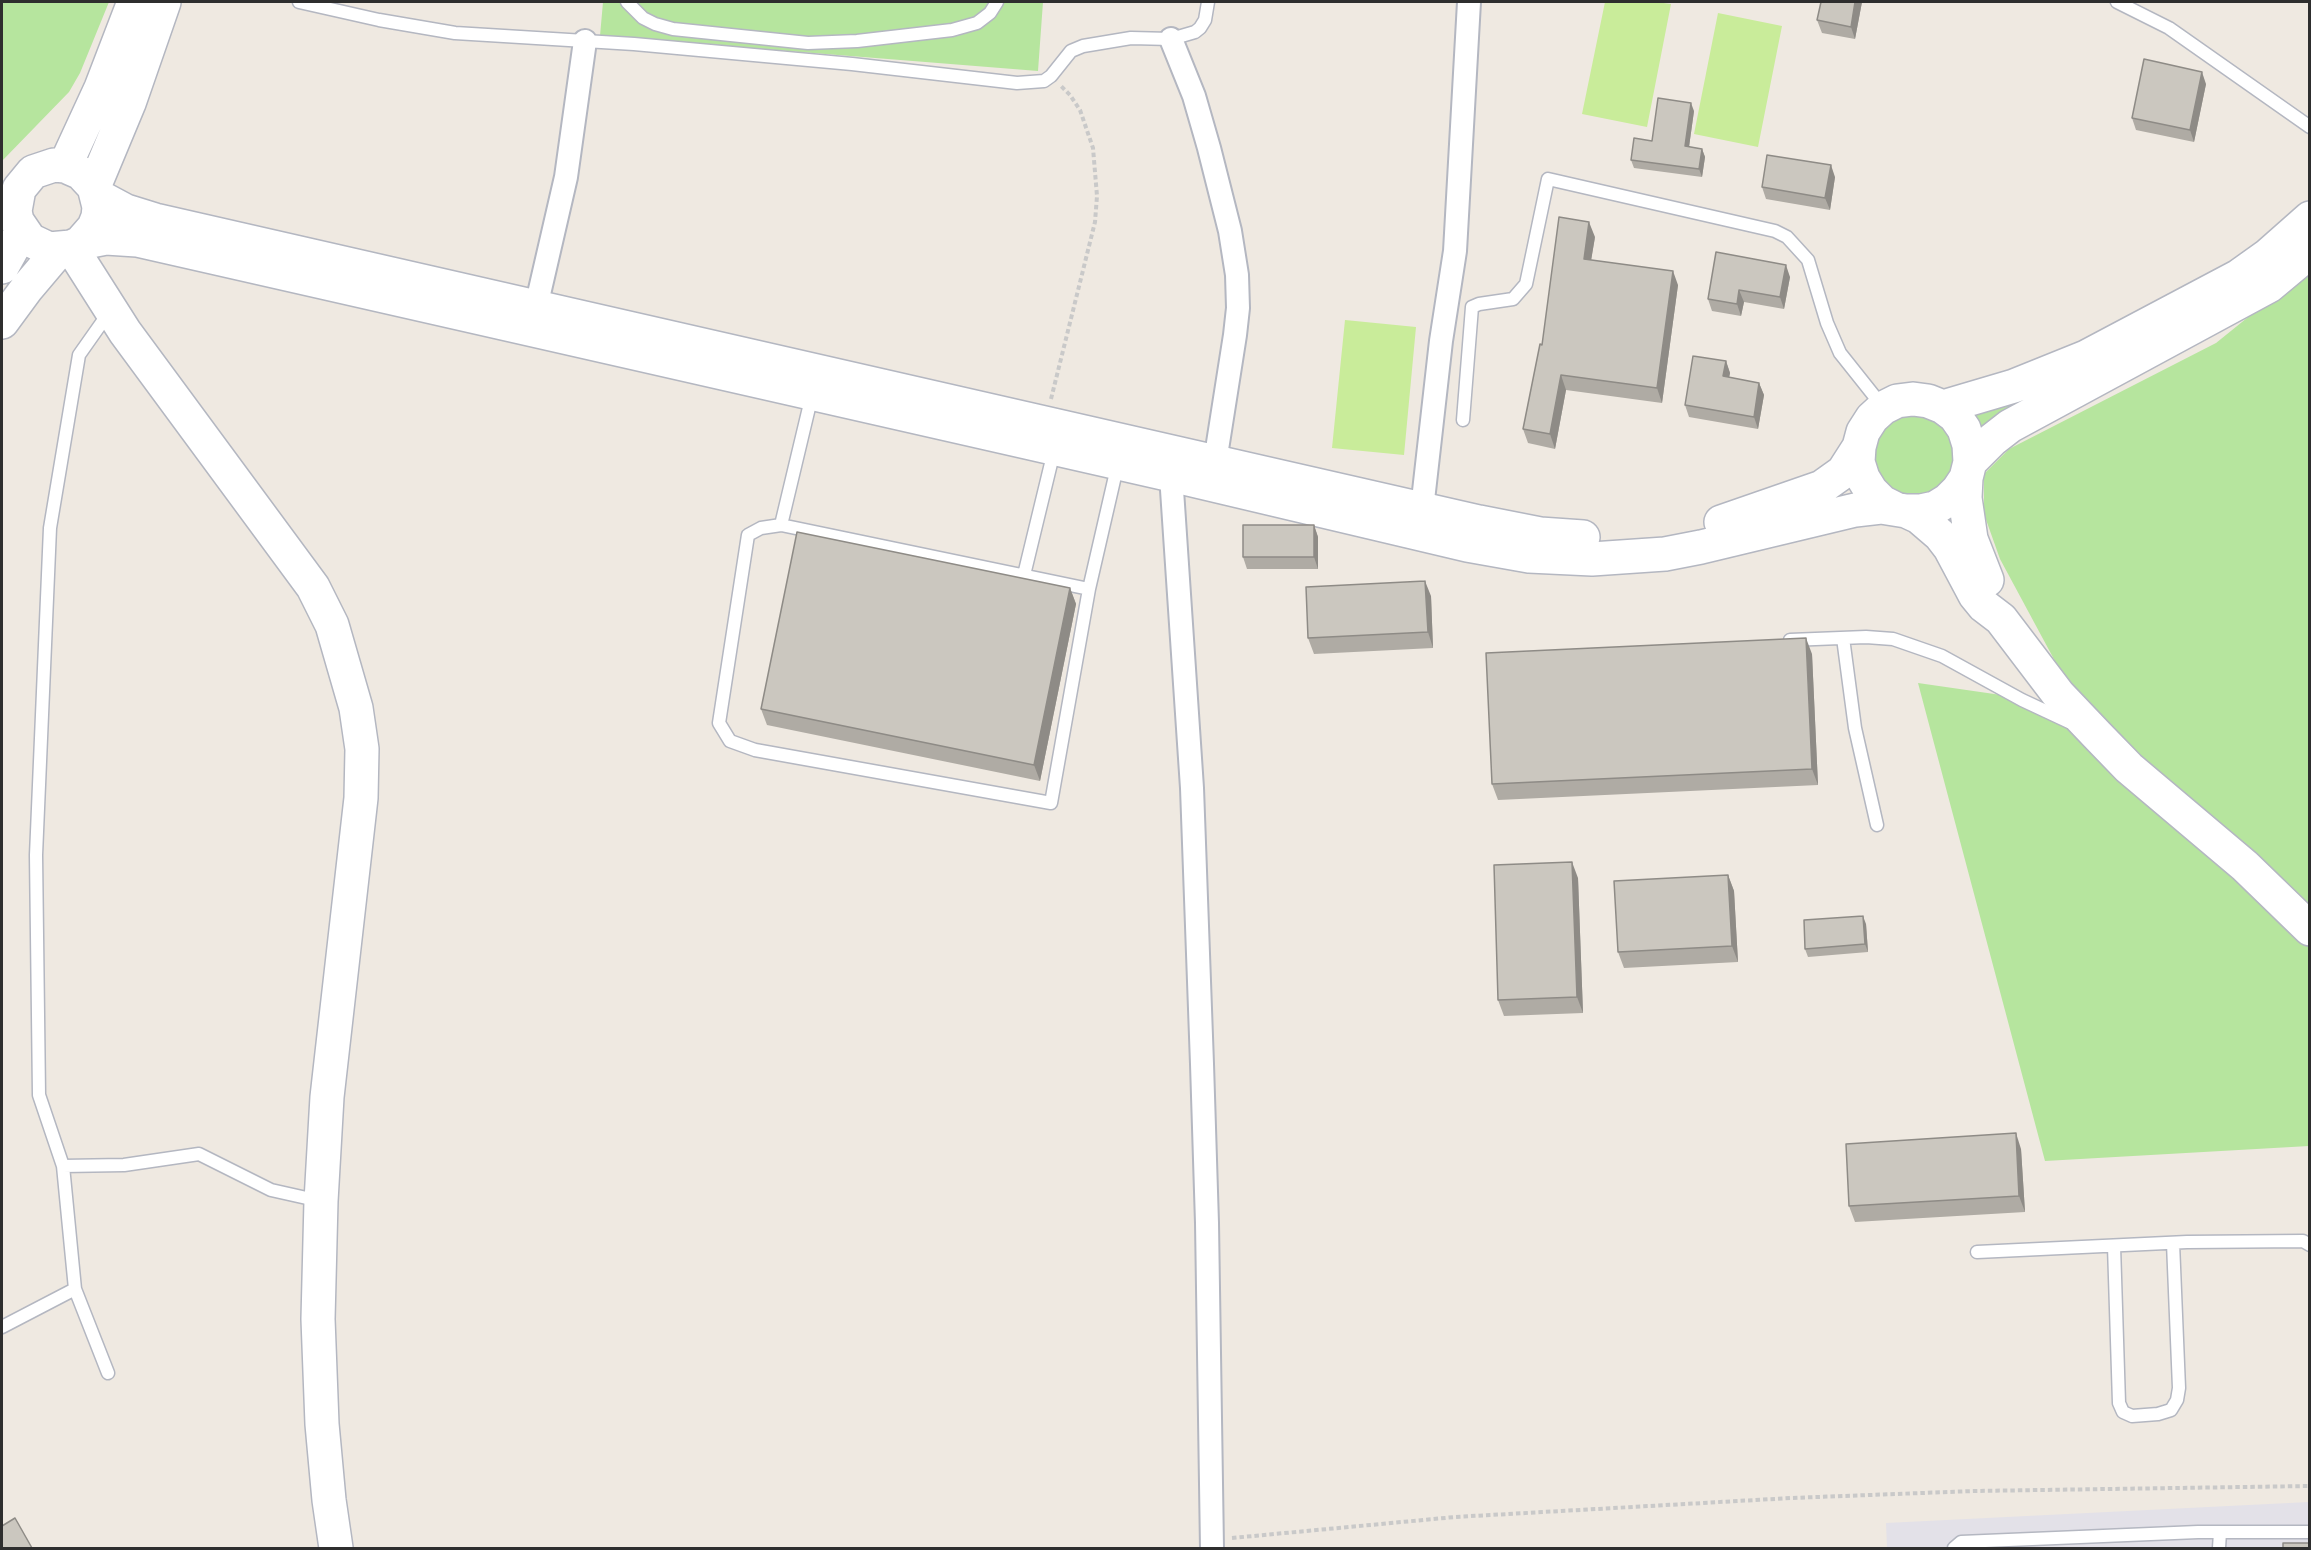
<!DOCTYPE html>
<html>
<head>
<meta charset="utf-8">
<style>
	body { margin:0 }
	#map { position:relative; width:2311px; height:1550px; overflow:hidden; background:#efe9e1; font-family:Rubik,sans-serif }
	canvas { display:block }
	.frame { position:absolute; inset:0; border:3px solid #2e2e2e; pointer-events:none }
</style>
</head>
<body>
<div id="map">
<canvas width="2311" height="1550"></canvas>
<div class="frame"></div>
</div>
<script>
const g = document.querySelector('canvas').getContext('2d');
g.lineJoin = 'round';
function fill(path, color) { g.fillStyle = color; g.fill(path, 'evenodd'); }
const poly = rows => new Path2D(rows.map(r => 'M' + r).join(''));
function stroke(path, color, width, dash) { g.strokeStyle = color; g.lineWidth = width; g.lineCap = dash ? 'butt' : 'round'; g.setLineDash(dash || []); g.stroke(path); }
fill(poly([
	[2309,1502,2309,1548,1887,1548,1886,1523]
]), '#e3e1e8');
fill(poly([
	[2,2,109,2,80,73,69,92,2,161],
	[603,2,1043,2,1038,71,600,36],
	[2309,268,2309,1146,2045,1161,1918,683,2015,697,2084,715,2000,559,1984,514,1984,474,2009,449,2216,343],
	[2054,383,2003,411,1980,427,1969,407],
	[1903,411,1936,419,1948,432,1954,448,1953,465,1946,481,1933,493,1916,499,1884,490,1867,444]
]), '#b6e59e');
fill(poly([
	[1605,2,1656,2,1671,4,1647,127,1582,114],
	[1718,13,1782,26,1758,147,1694,134],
	[1345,320,1416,327,1404,455,1332,448]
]), '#c9ec9a');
const lane = poly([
	[299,2,379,20,455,33,634,44,852,64,1017,83,1044,81,1051,76,1071,51,1083,46,1131,38,1171,39,1195,32,1200,28,1205,20,1208,2],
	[627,2,643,18,655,24,673,29,808,43,857,41,952,30,977,23,990,13,997,2],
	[2117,2,2169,28,2310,127],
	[1463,420,1472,307,1479,304,1513,299,1526,284,1548,179,1775,231,1787,237,1808,260,1827,323,1840,353,1883,407],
	[781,525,812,395],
	[1024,575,1054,451],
	[1089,589,781,525,761,528,748,535,719,723,730,741,755,750,1051,803,1089,589,1118,463],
	[1843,638,1855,728,1877,825],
	[1790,640,1866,637,1893,639,1942,656,2022,700,2069,722],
	[63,1166,124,1165,199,1154,271,1190,320,1201],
	[2114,1246,2119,1403,2123,1412,2132,1416,2158,1414,2171,1410,2177,1400,2179,1388,2173,1243],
	[1977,1252,2187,1242,2303,1241,2310,1245],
	[2,1327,75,1289],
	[108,1373,75,1289,63,1166,39,1095,36,855,50,528,79,355,110,311],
	[1954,1548,1961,1542,2198,1532,2310,1532],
	[2219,1548,2220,1532]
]);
const street = poly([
	[1171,39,1194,96,1209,148,1230,231,1237,275,1238,308,1235,335,1215,462],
	[533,320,566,177,585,41],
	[1171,475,1192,788,1202,1064,1207,1223,1212,1548],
	[1422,509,1441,341,1455,251,1469,2]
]);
const secondary = poly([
	[65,166,101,88,134,2],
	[94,187,129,103,164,2],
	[98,196,126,211,155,220,1479,522,1540,534,1583,537],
	[80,243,94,227,98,217,99,207,94,187,81,173,65,166,54,165,33,172,19,189,15,211,17,221,30,240,49,249,71,247,80,243,106,238,137,240,1171,475,1467,545,1529,556,1592,559,1665,554,1701,547,1855,510,1881,507,1906,511,1921,511,1935,508,1948,500,1958,490,1966,478,1970,462,1969,445,1964,429,1955,416,1943,407,1928,401,1913,399,1897,401,1883,408,1872,418,1863,432,1859,447,1858,462,1863,478,1871,491,1882,502,1896,509],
	[71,247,125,332,313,587,332,625,356,708,362,749,361,798,327,1097,321,1201,318,1319,322,1424,329,1500,336,1548],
	[2,267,22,231],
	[2,322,27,288,60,249],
	[1943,407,2014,386,2086,357,2239,276,2267,256,2310,218],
	[1970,462,1992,440,2010,426,2269,286,2310,252],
	[1966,478,1965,498,1971,539,1987,580],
	[1906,511,1919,517,1940,535,1950,548,1975,595,1984,606,2001,619,2058,694,2097,735,2129,768,2245,866,2310,929],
	[1721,522,1822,487,1843,472,1859,447]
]);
stroke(lane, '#b4b7c1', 15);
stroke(street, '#b4b7c1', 26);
stroke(secondary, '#b4b7c1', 36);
stroke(poly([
	[1051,399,1095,222,1097,196,1093,148,1080,110,1070,95,1060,85],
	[1232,1538,1455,1517,1791,1498,1974,1491,2310,1486]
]), '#c9c9c9', 4, [4.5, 3]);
stroke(lane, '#fff', 12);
stroke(street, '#fff', 22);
stroke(secondary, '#fff', 33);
fill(poly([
	[1821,2,1862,2,1855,39,1822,33,1817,20],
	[2206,84,2194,142,2136,130,2132,118],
	[1694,111,1689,147,1702,149,1705,157,1702,177,1634,168,1631,160,1652,141],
	[1835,177,1830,210,1766,199,1762,187],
	[1595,237,1591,260,1678,285,1662,403,1566,390,1555,449,1528,443,1523,429,1542,345],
	[1716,252,1790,277,1784,309,1744,302,1741,316,1712,311,1708,299],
	[1726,361,1730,373,1729,377,1759,383,1764,395,1758,429,1689,417,1685,405],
	[1314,525,1318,537,1318,569,1247,569,1243,557],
	[1070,588,1076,604,1040,781,767,725,761,709],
	[1431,596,1433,648,1314,654,1308,638],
	[1812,654,1818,785,1498,800,1492,784],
	[1728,875,1734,891,1738,962,1624,968,1618,952],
	[1578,878,1583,1013,1504,1016,1498,1000],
	[1866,924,1868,952,1808,957,1805,949],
	[2021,1149,2025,1212,1855,1222,1849,1206]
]), '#afaba4');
fill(poly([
	[1855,2,1862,2,1855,39,1851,27],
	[2202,72,2206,84,2194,142,2190,130],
	[1691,103,1694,111,1688,154,1685,146],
	[1702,149,1705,157,1702,177,1699,169],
	[1831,165,1835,177,1830,210,1825,198],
	[1589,222,1595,237,1589,273,1584,259],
	[1786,265,1790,277,1784,309,1780,297],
	[1673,271,1678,285,1662,403,1657,388],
	[1739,290,1744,302,1741,316,1737,304],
	[1726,361,1730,373,1727,388,1723,376],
	[1561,375,1566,390,1555,449,1550,434],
	[1759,383,1764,395,1758,429,1754,417],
	[1314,525,1318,537,1318,569,1314,557],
	[1425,581,1431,596,1433,648,1428,632],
	[1070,588,1076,604,1040,781,1034,765],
	[1806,638,1812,654,1818,785,1812,769],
	[1572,862,1578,878,1583,1013,1577,997],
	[1728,875,1734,891,1738,962,1732,946],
	[1863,916,1866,924,1868,952,1865,944],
	[2016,1133,2021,1149,2025,1212,2019,1196]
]), '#8e8b86');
const building = poly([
	[1821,2,1855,2,1851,27,1817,20,1821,2],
	[2144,59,2202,72,2190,130,2132,118,2144,59],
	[1658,98,1691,103,1685,146,1702,149,1699,169,1631,160,1634,138,1652,141,1658,98],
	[1767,155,1831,165,1825,198,1762,187,1767,155],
	[1559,217,1589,222,1584,259,1673,271,1657,388,1561,375,1550,434,1523,429,1540,344,1542,345,1559,217],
	[1716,252,1786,265,1780,297,1739,290,1737,304,1708,299,1716,252],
	[1693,356,1726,361,1723,376,1759,383,1754,417,1685,405,1693,356],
	[1243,525,1314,525,1314,557,1243,557,1243,525],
	[797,532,1070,588,1034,765,761,709,797,532],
	[1425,581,1428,632,1308,638,1306,587,1425,581],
	[1806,638,1812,769,1492,784,1486,653,1806,638],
	[1572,862,1577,997,1498,1000,1494,865,1572,862],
	[1728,875,1732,946,1618,952,1614,881,1728,875],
	[1863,916,1865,944,1805,949,1804,920,1863,916],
	[2016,1133,2019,1196,1849,1206,1846,1144,2016,1133],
	[15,1518,32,1548,2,1548,2,1526,15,1518],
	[2283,1543,2310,1543,2310,1548,2283,1548,2283,1543]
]);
fill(building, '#cbc7bf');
stroke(building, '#8e8b86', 1.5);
</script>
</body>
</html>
